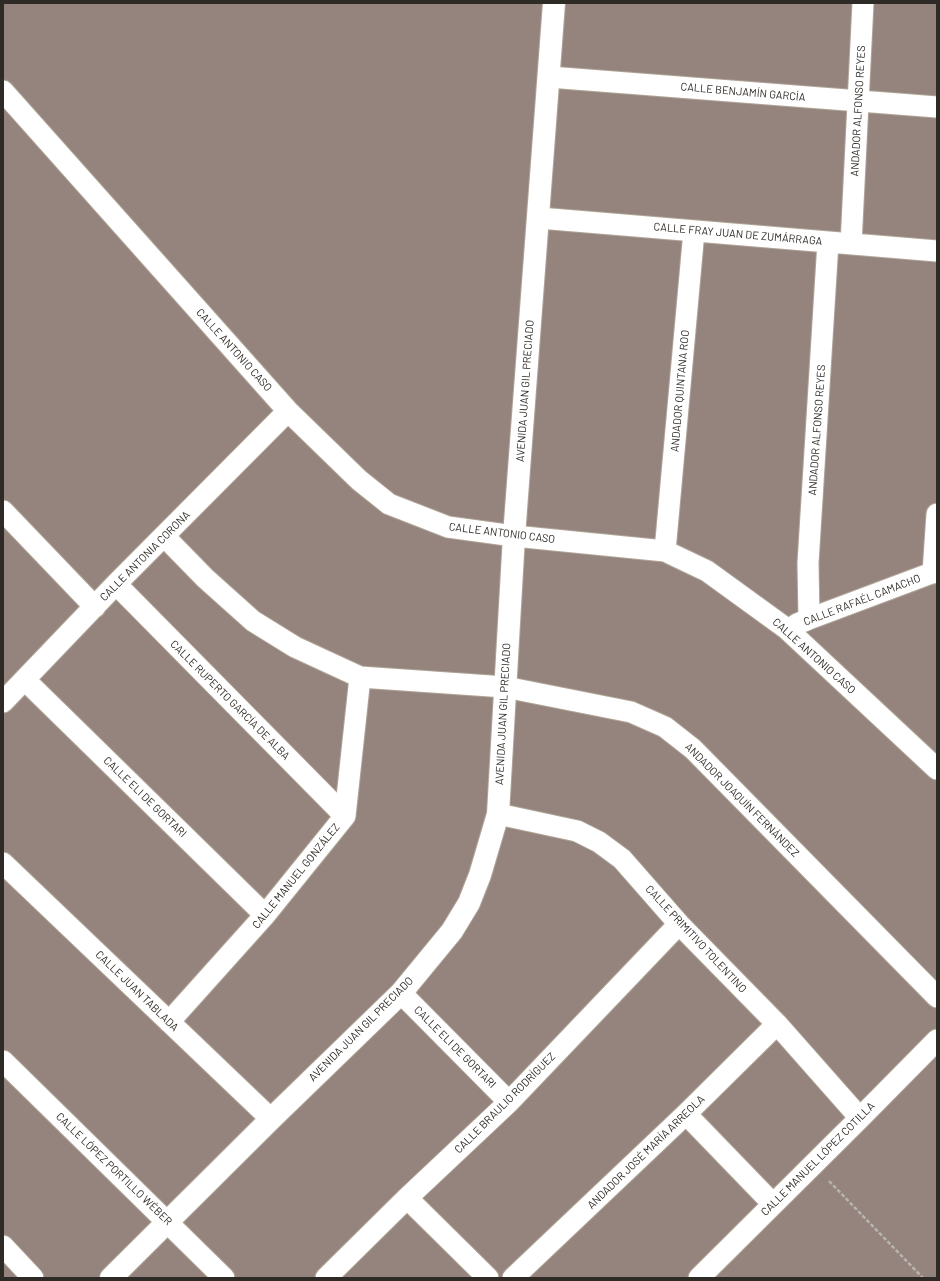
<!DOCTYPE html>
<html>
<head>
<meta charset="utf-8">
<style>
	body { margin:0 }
	#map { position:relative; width:940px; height:1281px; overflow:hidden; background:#fdfbf8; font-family:Barlow,sans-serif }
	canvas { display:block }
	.frame { position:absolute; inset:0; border:4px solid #2e2a25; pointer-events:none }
</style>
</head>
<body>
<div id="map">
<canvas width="940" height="1281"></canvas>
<div class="frame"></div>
</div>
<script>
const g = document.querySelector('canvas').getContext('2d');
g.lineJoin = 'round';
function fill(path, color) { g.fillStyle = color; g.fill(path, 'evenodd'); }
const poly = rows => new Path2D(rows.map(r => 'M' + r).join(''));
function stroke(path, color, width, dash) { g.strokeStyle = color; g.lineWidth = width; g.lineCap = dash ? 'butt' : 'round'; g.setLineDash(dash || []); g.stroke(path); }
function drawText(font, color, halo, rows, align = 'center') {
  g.font = font + ' Barlow,sans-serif'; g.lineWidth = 4; g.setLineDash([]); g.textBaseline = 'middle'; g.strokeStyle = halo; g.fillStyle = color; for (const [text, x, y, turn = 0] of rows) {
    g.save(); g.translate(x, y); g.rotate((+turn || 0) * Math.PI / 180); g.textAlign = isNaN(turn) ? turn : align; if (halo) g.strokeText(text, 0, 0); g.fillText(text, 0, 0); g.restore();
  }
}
fill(poly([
	[3,3,937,3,937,1278,3,1278]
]), '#95847d');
const minor = poly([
	[549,77,937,107],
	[3,91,288,411,359,480,389,504,448,527,514,536,665,551,707,571,787,629,937,769],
	[539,218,937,251],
	[851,244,863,3],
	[3,511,95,607],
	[164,536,205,578,253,621,295,647,360,677,505,687,631,712,665,727,693,749,937,997],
	[665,551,694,231],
	[933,573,937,514],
	[116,584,345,816],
	[809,619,808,563,828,242],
	[797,624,809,619,937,571],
	[25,680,265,915],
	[3,702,116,584,288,411],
	[498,814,577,831,599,842,622,859,679,924,777,1024,860,1118],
	[3,863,271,1119],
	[401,993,509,1102],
	[169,1022,265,915,345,816,360,677],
	[3,1061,224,1278],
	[686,1114,773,1204],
	[407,1198,488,1278],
	[3,1246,33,1278],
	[326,1278,407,1198,509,1102,679,924],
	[513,1278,686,1114,777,1024],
	[699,1278,860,1118,937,1040]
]);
const tertiary = poly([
	[111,1278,271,1119,401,993,452,931,469,903,480,875,498,814,514,536,554,3]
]);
stroke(minor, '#b0a597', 23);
stroke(tertiary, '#b0a597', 24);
stroke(poly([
	[829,1181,923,1278]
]), '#b7b4b1', 2.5, [4, 2]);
stroke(minor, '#fff', 21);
stroke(tertiary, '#fff', 22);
drawText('11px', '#2e2a25', '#fff', [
	["CALLE BENJAMÍN GARCÍA",743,92,5],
	["ANDADOR ALFONSO REYES",858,111,-87],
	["CALLE FRAY JUAN DE ZUMÁRRAGA",738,234,5],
	["CALLE ANTONIO CASO",234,350,48],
	["AVENIDA JUAN GIL PRECIADO",525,391,-86],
	["ANDADOR QUINTANA ROO",680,391,-85],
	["ANDADOR ALFONSO REYES",817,430,-86],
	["CALLE ANTONIO CASO",502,533,7],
	["CALLE ANTONIA CORONA",145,556,-45],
	["CALLE RAFAÉL CAMACHO",862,600,-21],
	["CALLE ANTONIO CASO",814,656,42],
	["CALLE RUPERTO GARCÍA DE ALBA",230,700,45],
	["AVENIDA JUAN GIL PRECIADO",503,714,-87],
	["CALLE ELI DE GORTARI",145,797,44],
	["ANDADOR JOAQUÍN FERNÁNDEZ",742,800,45],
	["CALLE MANUEL GONZÁLEZ",296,876,-51],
	["CALLE PRIMITIVO TOLENTINO",696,939,47],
	["CALLE JUAN TABLADA",137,991,44],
	["AVENIDA JUAN GIL PRECIADO",361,1029,-45],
	["CALLE ELI DE GORTARI",455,1047,45],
	["CALLE BRAULIO RODRÍGUEZ",505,1103,-45],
	["ANDADOR JOSÉ MARÍA ARREOLA",646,1152,-44],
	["CALLE MANUEL LÓPEZ COTILLA",818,1159,-45],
	["CALLE LÓPEZ PORTILLO WÉBER",114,1169,44]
]);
</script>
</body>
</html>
